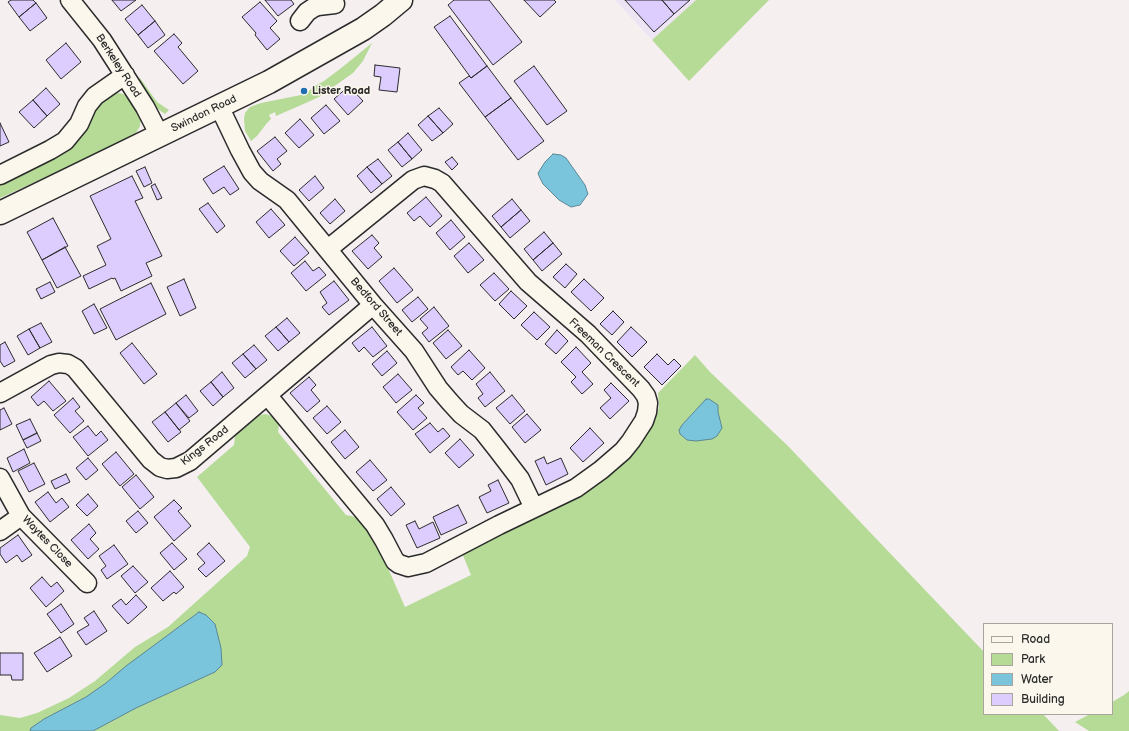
<!DOCTYPE html>
<html>
<head>
<meta charset="utf-8">
<style>
	body { margin:0 }
	#map { position:relative; width:1129px; height:731px; overflow:hidden; background:#f5eff0; font-family:"Balsamiq Sans",sans-serif }
	canvas { display:block }
	.legend { position:absolute; left:983px; top:623px; width:130px; height:92px; box-sizing:border-box; background:#fbf7ec; border:1px solid #a8a59f; margin:0; padding:5px 7px; list-style:none; font-size:12px; color:#2b2b2b }
	.legend li { display:flex; align-items:center; gap:8px; height:20px }
	.legend b { width:20px; border:1px solid #a8a59f }
</style>
</head>
<body>
<div id="map">
<canvas width="1129" height="731"></canvas>
<ul class="legend">
<li><b style="height:5px;background:#fbf7ec"></b>Road</li>
<li><b style="height:11px;background:#b5db97"></b>Park</li>
<li><b style="height:11px;background:#7bc5dc"></b>Water</li>
<li><b style="height:11px;background:#ddcdff"></b>Building</li>
</ul>
</div>
<script>
const g = document.querySelector('canvas').getContext('2d');
g.lineJoin = 'round';
function fill(path, color) { g.fillStyle = color; g.fill(path, 'evenodd'); }
const poly = rows => new Path2D(rows.map(r => 'M' + r).join(''));
function stroke(path, color, width, dash) { g.strokeStyle = color; g.lineWidth = width; g.lineCap = dash ? 'butt' : 'round'; g.setLineDash(dash || []); g.stroke(path); }
function drawText(font, color, halo, rows, align = 'center') {
  g.font = font + ' "Balsamiq Sans",sans-serif'; g.lineWidth = 3; g.setLineDash([]); g.textBaseline = 'middle'; g.strokeStyle = halo; g.fillStyle = color; for (const [text, x, y, turn = 0] of rows) {
    g.save(); g.translate(x, y); g.rotate((+turn || 0) * Math.PI / 180); g.textAlign = isNaN(turn) ? turn : align; if (halo) g.strokeText(text, 0, 0); g.fillText(text, 0, 0); g.restore();
  }
}
fill(poly([
	[615,0,696,0,652,40]
]), '#eee5f4');
fill(poly([
	[696,0,769,0,689,81,652,40],
	[372,43,363,61,353,73,319,97,308,102,276,116,275,112,269,115,271,119,267,123,257,136,251,141,245,131,244,119,245,113,250,107,261,103,306,94,313,87,324,81,340,69],
	[140,78,157,102,169,110,165,114,155,107,144,91,137,79],
	[120,93,130,97,141,117,140,126,136,133,98,153,0,198,0,181,110,94],
	[695,355,710,372,788,446,984,652,984,714,1043,714,1059,731,0,731,0,715,20,718,37,713,69,698,95,681,135,647,168,627,247,556,250,547,197,477,234,445,235,436,260,415,266,414,271,416,279,424,278,432,346,515,356,517,377,543,405,607,471,575,462,553,641,440,655,420,659,407,658,393],
	[1129,691,1129,731,1089,731,1075,722,1090,714,1112,714,1112,702,1124,695]
]), '#b5db97');
const water = poly([
	[553,154,561,155,566,158,585,185,588,194,580,205,571,207,559,200,543,184,539,176,538,173,545,162,553,154],
	[706,399,709,399,718,405,718,412,722,428,717,436,712,439,696,441,687,440,680,434,679,430,682,425,706,399],
	[199,612,206,615,215,624,221,648,222,665,215,672,136,708,93,731,30,731,31,728,44,719,86,697,106,683,126,666,199,612]
]);
fill(water, '#7bc5dc');
stroke(water, '#5b8795', 1);
const building = poly([
	[11,0,33,0,36,3,19,17,8,2,11,0],
	[112,0,136,0,121,11,112,0],
	[265,0,291,0,294,4,278,16,265,0],
	[454,0,489,0,522,42,493,65,448,5,454,0],
	[524,0,554,0,556,2,540,17,524,0],
	[625,0,662,0,674,14,654,32,625,0],
	[662,0,690,0,674,14,662,0],
	[260,2,277,21,270,28,280,39,267,50,255,35,256,33,242,17,260,2],
	[36,3,47,18,30,31,19,17,36,3],
	[142,5,155,21,138,35,125,19,142,5],
	[450,16,487,66,471,78,434,27,450,16],
	[155,21,165,35,148,48,138,35,155,21],
	[174,34,182,43,178,47,198,71,183,84,154,51,174,34],
	[66,43,81,62,61,79,46,60,66,43],
	[375,65,400,68,397,92,379,90,381,77,374,76,375,65],
	[487,66,511,98,485,117,459,83,469,76,471,78,487,66],
	[534,66,567,111,547,125,514,81,534,66],
	[349,86,363,101,348,115,334,99,349,86],
	[46,88,60,104,47,116,33,100,46,88],
	[511,98,544,141,518,160,485,117,511,98],
	[33,100,47,116,34,128,19,112,33,100],
	[326,105,340,121,324,134,311,118,326,105],
	[439,108,453,124,443,133,428,116,439,108],
	[428,116,443,133,432,141,418,125,428,116],
	[300,119,314,135,299,148,285,133,300,119],
	[0,123,9,142,0,146,0,123],
	[408,133,422,150,412,159,398,142,408,133],
	[275,137,287,151,277,159,281,164,273,171,257,151,275,137],
	[398,142,412,159,402,167,388,150,398,142],
	[452,157,458,164,452,170,445,162,452,157],
	[378,159,392,176,382,184,367,167,378,159],
	[224,166,239,189,230,195,224,187,213,194,203,179,224,166],
	[145,167,152,183,144,187,136,171,145,167],
	[367,167,382,184,371,193,357,176,367,167],
	[132,176,143,198,135,201,162,256,146,263,152,276,121,291,115,278,113,279,112,278,89,289,83,276,106,265,97,246,111,239,90,196,132,176],
	[315,176,324,188,309,201,299,190,315,176],
	[155,184,162,198,157,200,151,186,155,184],
	[426,197,442,216,430,227,420,216,414,221,407,213,426,197],
	[335,199,345,211,330,224,320,213,335,199],
	[512,199,521,210,501,227,492,216,512,199],
	[208,203,225,226,217,233,199,209,208,203],
	[271,209,285,225,269,238,256,222,271,209],
	[521,210,530,221,510,238,501,227,521,210],
	[53,218,68,246,42,260,27,232,53,218],
	[451,220,465,237,450,250,436,233,451,220],
	[544,232,553,243,533,260,524,249,544,232],
	[372,235,379,243,374,248,382,257,368,269,352,251,372,235],
	[295,237,309,253,294,266,280,251,295,237],
	[469,243,484,260,468,273,454,256,469,243],
	[553,243,562,254,542,271,533,260,553,243],
	[65,247,81,276,57,288,42,260,65,247],
	[305,261,313,271,319,267,326,275,306,291,291,273,305,261],
	[566,264,577,274,565,288,553,277,566,264],
	[394,268,413,290,397,303,379,281,394,268],
	[494,273,509,289,495,301,480,285,494,273],
	[184,279,196,308,180,316,167,287,184,279],
	[584,279,604,298,591,311,571,292,584,279],
	[334,281,349,300,329,315,322,307,327,303,320,292,334,281],
	[50,282,55,292,41,299,36,289,50,282],
	[151,283,166,314,116,340,100,309,151,283],
	[511,291,527,306,514,319,499,304,511,291],
	[418,297,428,309,412,322,402,310,418,297],
	[94,304,107,328,94,334,82,311,94,304],
	[434,307,449,326,429,342,422,333,428,328,420,319,434,307],
	[613,311,624,322,612,335,600,324,613,311],
	[534,312,550,327,537,340,521,325,534,312],
	[287,318,300,333,289,342,276,327,287,318],
	[41,323,52,342,40,348,29,329,41,323],
	[276,327,289,342,278,351,265,336,276,327],
	[372,327,387,346,373,357,364,347,359,352,352,343,372,327],
	[631,327,647,342,632,357,617,342,631,327],
	[29,329,40,348,28,355,17,336,29,329],
	[448,330,462,346,446,359,433,343,448,330],
	[557,330,568,341,556,354,545,344,557,330],
	[5,342,15,361,4,367,0,361,0,345,5,342],
	[132,343,157,374,144,384,120,353,132,343],
	[254,345,267,360,256,369,243,354,254,345],
	[576,347,591,363,582,372,593,384,582,394,571,382,576,377,561,362,576,347],
	[469,350,485,368,472,380,463,371,458,375,451,367,469,350],
	[387,351,397,363,382,376,372,364,387,351],
	[243,354,256,369,245,378,232,363,243,354],
	[657,354,668,365,674,359,681,366,662,385,644,367,657,354],
	[222,372,234,388,223,397,211,382,222,372],
	[490,372,505,391,485,407,478,398,483,394,476,384,490,372],
	[398,374,412,390,396,403,383,387,398,374],
	[309,377,316,385,311,390,320,401,307,412,290,393,309,377],
	[49,381,66,401,53,411,44,401,38,406,31,397,49,381],
	[211,382,223,397,213,406,200,391,211,382],
	[611,383,629,401,610,419,600,408,611,398,604,390,611,383],
	[186,395,198,411,189,418,176,403,186,395],
	[416,395,424,403,418,408,427,418,413,430,397,412,416,395],
	[512,395,525,411,510,424,496,408,512,395],
	[73,398,80,407,75,411,84,421,70,433,54,415,73,398],
	[176,403,190,421,179,430,165,412,176,403],
	[327,406,341,422,327,434,313,418,327,406],
	[4,408,12,424,0,430,0,410,4,408],
	[165,412,181,432,168,442,152,422,165,412],
	[527,414,541,430,525,443,512,427,527,414],
	[30,419,37,433,23,440,16,425,30,419],
	[430,423,438,432,443,428,450,436,430,453,415,434,430,423],
	[88,426,96,436,101,431,108,440,88,456,73,437,88,426],
	[590,428,604,443,583,462,570,448,590,428],
	[345,430,359,447,345,459,331,442,345,430],
	[37,433,41,441,27,448,23,440,37,433],
	[460,439,474,455,459,468,445,453,460,439],
	[24,449,30,463,13,472,7,458,24,449],
	[116,452,134,474,120,486,102,464,116,452],
	[544,457,547,464,561,458,568,474,546,485,535,461,544,457],
	[88,458,98,470,86,480,76,468,88,458],
	[370,460,387,480,373,491,356,472,370,460],
	[34,463,45,484,29,492,18,471,34,463],
	[66,474,70,482,55,489,51,481,66,474],
	[136,475,154,497,140,509,122,487,136,475],
	[498,480,509,503,487,513,479,497,491,491,488,485,498,480],
	[391,487,405,504,391,516,377,499,391,487],
	[48,492,56,503,62,498,69,507,50,522,35,502,48,492],
	[88,494,98,506,87,516,76,505,88,494],
	[174,500,182,508,178,511,191,526,174,541,154,517,174,500],
	[458,505,467,523,441,535,433,517,458,505],
	[138,511,148,523,136,533,126,521,138,511],
	[415,521,419,529,433,522,440,538,417,548,406,525,415,521],
	[89,524,96,533,90,539,99,549,88,559,71,540,89,524],
	[18,535,32,555,22,562,17,555,6,563,0,554,0,548,18,535],
	[172,543,187,559,174,570,160,553,172,543],
	[209,543,225,561,206,577,198,569,205,563,197,554,209,543],
	[114,545,128,564,107,579,101,570,106,566,99,556,114,545],
	[133,566,148,582,135,593,121,576,133,566],
	[170,571,184,587,176,594,174,592,163,601,151,588,170,571],
	[42,577,51,587,57,582,64,591,46,607,30,588,42,577],
	[136,595,147,607,128,624,112,606,121,599,126,605,136,595],
	[61,604,74,624,61,633,47,614,61,604],
	[94,611,107,631,86,645,77,632,89,625,84,618,94,611],
	[60,637,72,656,47,672,34,653,60,637],
	[0,653,23,653,23,680,12,680,11,675,0,675,0,653]
]);
fill(building, '#ddcdff');
stroke(building, '#2b2b2b', 1);
const street = poly([
	[70,0,102,40,145,107,160,136],
	[300,21,307,12,313,8,318,6,335,4],
	[219,106,240,150,252,172,260,181,287,200,373,305,414,351,438,388,450,402,461,414,482,430,497,449,520,479,534,508],
	[0,175,50,150,65,141,79,124,87,106,95,96,125,75],
	[0,393,51,365,59,363,68,364,75,368,151,460,160,467,167,469,176,468,190,461,373,305],
	[268,396,375,525,384,540,395,561,399,564,408,567,426,563,499,525,576,488,601,470,623,451,631,441,644,421,647,412,648,403,646,396,641,389,588,334,528,282,442,183,435,179,424,176,413,180,328,249],
	[0,478,21,516,87,583],
	[0,531,21,516]
]);
const primary = poly([
	[0,213,269,82,363,29,383,15,401,0]
]);
stroke(street, '#2b2b2b', 21);
stroke(primary, '#2b2b2b', 25);
stroke(street, '#fbf7ec', 18);
stroke(primary, '#fbf7ec', 22);
for (const [x, y, r, color] of [
	[304,91,4,"#1f6fb2"]
]) { const dot = new Path2D(); dot.arc(x, y, r, 0, 2 * Math.PI); g.fillStyle = color; g.fill(dot); stroke(dot, '#fbf7ec', 1.5); }
drawText('11px', '#2b2b2b', '#fbf7ec', [
	["Berkeley Road",118,66,57],
	["Swindon Road",204,114,-26],
	["Bedford Street",376,307,49],
	["Freeman Crescent",604,353,44],
	["Kings Road",205,446,-38],
	["Waytes Close",47,542,46]
]);
drawText('bold 11px', '#2b2b2b', '#fbf7ec', [
	["Lister Road",312,91]
], 'left');
</script>
</body>
</html>
